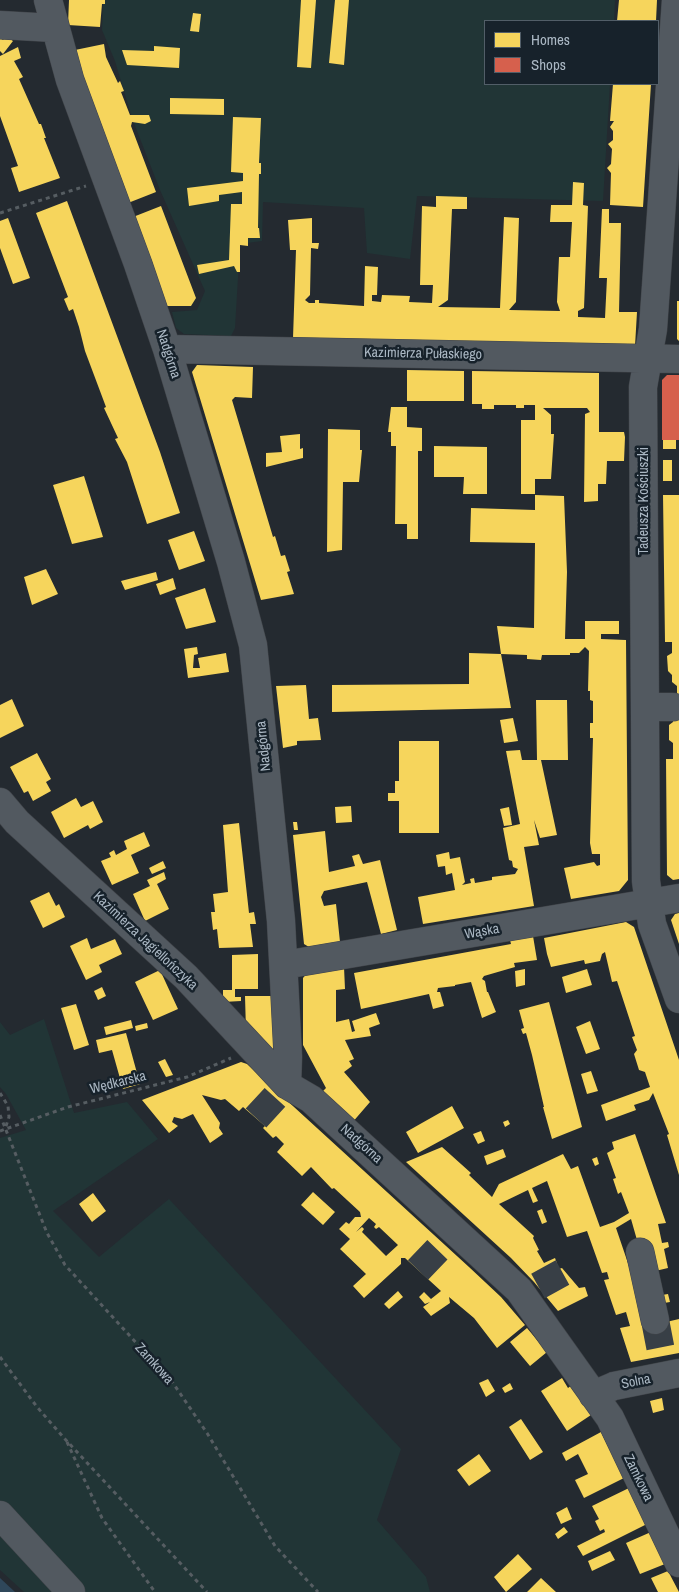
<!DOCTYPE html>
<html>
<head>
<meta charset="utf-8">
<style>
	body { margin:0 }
	#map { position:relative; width:679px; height:1592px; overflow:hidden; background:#242a30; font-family:"Archivo Narrow",sans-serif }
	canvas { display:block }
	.legend { position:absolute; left:484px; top:20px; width:175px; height:65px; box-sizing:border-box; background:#17222b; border:1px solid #525e68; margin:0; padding:6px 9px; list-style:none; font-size:15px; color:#abb8c4 }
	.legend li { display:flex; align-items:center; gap:10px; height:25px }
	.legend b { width:25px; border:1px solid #525e68 }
</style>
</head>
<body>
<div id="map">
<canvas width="679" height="1592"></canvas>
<ul class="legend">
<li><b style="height:14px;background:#f6d55c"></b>Homes</li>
<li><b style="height:14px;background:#d6604d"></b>Shops</li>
</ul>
</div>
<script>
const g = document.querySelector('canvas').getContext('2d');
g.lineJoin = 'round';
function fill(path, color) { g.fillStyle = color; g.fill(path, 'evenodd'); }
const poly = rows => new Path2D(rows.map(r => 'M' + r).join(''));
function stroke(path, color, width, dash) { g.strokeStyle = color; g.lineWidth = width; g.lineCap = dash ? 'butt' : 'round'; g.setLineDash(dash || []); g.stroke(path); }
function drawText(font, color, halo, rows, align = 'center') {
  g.font = font + ' "Archivo Narrow",sans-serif'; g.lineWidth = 5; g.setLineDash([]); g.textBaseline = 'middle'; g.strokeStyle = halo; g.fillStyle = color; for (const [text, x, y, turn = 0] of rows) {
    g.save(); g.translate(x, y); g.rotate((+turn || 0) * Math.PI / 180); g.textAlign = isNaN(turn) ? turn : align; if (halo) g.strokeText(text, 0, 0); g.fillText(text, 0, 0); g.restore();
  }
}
fill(poly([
	[103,0,615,0,614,21,485,21,485,84,610,84,603,201,417,196,410,259,367,253,364,208,263,202,262,241,240,244,235,328,231,336,184,334,176,328,172,312,197,310,205,291,160,190,132,118,115,61,102,30],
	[44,1019,74,1113,127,1102,158,1139,53,1211,99,1257,169,1199,401,1449,377,1520,426,1577,430,1592,24,1592,0,1570,0,1138,26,1130,6,1094,0,1087,0,1022,10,1035]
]), '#213536');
fill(poly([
	[0,1578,15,1592,0,1592]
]), '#2f475a');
fill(poly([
	[69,0,105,0,105,4,102,4,100,27,68,25],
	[301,0,316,0,311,68,297,67],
	[335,0,349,0,344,65,329,63],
	[619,0,657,0,656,21,617,21],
	[193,13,201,14,199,32,190,31],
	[6,36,13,41,3,54,0,51,0,37,3,40],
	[104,44,106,57,118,83,120,81,124,91,121,92,130,115,149,115,151,121,145,124,132,122,131,126,156,192,128,203,92,107,75,50],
	[154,46,180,48,179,68,127,65,122,50,154,51],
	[18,47,21,58,14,61,23,77,19,79,39,124,41,124,46,138,44,138,60,178,19,192,11,168,18,166,0,116,0,56],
	[613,84,651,84,643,207,610,205,611,173,607,168,611,164,612,149,608,144,613,140,613,131,610,127,614,121,610,121],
	[170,98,224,99,224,115,170,114],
	[233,117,261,118,259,163,261,163,261,174,259,174,258,228,259,228,260,238,248,238,248,246,240,245,240,272,237,272,234,266,199,274,197,265,229,260,231,204,242,204,242,192,219,195,219,201,189,206,187,188,243,181,243,173,231,172],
	[573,182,584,183,583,205,588,206,584,308,578,311,578,317,605,318,607,278,599,278,602,209,609,209,609,223,621,223,619,312,637,312,635,346,293,338,296,250,290,250,288,220,312,218,312,243,319,243,318,249,311,248,310,295,305,300,309,303,315,303,315,300,319,300,319,303,364,306,365,266,378,267,377,295,372,295,372,301,381,302,382,295,410,296,409,302,432,303,433,285,420,285,422,206,436,207,436,196,467,197,467,209,452,209,448,300,438,307,500,308,504,217,519,218,516,302,509,310,560,311,557,302,559,257,570,257,572,222,550,222,551,205,572,205],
	[67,201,160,452,180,513,147,524,127,462,115,439,118,438,104,408,106,407,85,351,79,327,73,309,69,311,64,299,68,297,36,213],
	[161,206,196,298,191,306,167,306,133,217],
	[8,218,30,278,13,284,0,248,0,221],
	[677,301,679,301,679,341,677,339],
	[197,365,253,367,252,398,235,397,232,400,273,537,275,536,281,556,285,555,290,571,287,572,294,594,261,600,192,372],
	[407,370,464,371,464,401,407,401],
	[472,371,599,373,599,432,624,432,625,437,624,461,607,461,606,484,598,484,598,501,584,502,585,414,590,412,587,408,543,408,551,415,551,434,554,434,551,479,535,479,535,494,521,494,521,420,535,420,535,405,524,405,524,408,516,408,516,405,494,405,494,409,482,409,482,404,472,404],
	[391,407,407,407,407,427,422,428,422,451,418,451,418,539,407,539,407,524,395,524,396,446,391,446,391,432,388,432],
	[328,429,360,430,360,450,362,450,359,482,343,482,342,550,327,552],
	[300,434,300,449,303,448,303,458,266,467,266,453,282,452,280,436],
	[663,440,676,440,676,449,663,449],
	[434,446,487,447,487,494,463,494,464,477,434,477],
	[663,460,672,460,672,481,663,481],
	[84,476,103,537,72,544,53,485],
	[535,495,564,496,567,572,565,639,585,639,585,621,619,621,619,634,601,634,601,639,626,640,628,880,619,891,571,899,564,868,594,862,597,866,600,865,600,854,592,854,590,843,593,738,590,738,590,723,593,723,593,701,590,700,590,691,588,691,589,651,585,647,579,653,570,653,570,655,542,655,541,660,527,659,527,655,501,654,497,626,534,628,535,543,470,542,471,508,535,510],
	[663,495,679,495,679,879,673,880,667,875,666,759,673,759,673,743,669,740,669,725,673,722,673,697,677,694,677,686,672,682,672,675,668,671,667,656,672,653,672,642,665,642],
	[194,531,205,561,179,570,168,540],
	[46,569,58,594,32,605,24,577],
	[156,572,158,580,125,590,121,581],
	[173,578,176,589,160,595,156,584],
	[205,588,216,622,186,629,175,598],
	[197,647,198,654,194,655,193,668,200,668,198,658,226,653,229,672,188,678,184,649],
	[469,653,501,654,511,708,332,712,332,685,469,684],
	[306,685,309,719,318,718,321,740,297,741,297,745,283,748,276,686],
	[12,699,24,726,0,738,0,705],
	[536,700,567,700,568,760,541,760,557,835,540,838,534,820,539,845,524,847,534,906,423,924,418,897,455,890,452,873,446,875,445,866,438,867,436,855,449,852,450,859,460,857,465,882,462,885,471,883,470,879,474,878,475,883,492,880,492,877,515,874,518,869,513,867,512,861,509,860,503,828,520,824,506,751,520,750,522,760,537,760],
	[513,718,518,741,504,743,500,720],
	[399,741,439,741,439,833,399,833,399,801,388,801,388,793,395,793,395,781,399,781],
	[37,753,51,779,46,782,51,791,33,801,28,791,24,793,10,767],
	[76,798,81,807,93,801,103,822,90,829,88,825,64,838,51,812],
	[351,806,352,822,336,823,335,807],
	[509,807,512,825,504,826,500,809],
	[293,822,297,822,298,830,294,830],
	[239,823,249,913,254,912,256,924,250,924,253,947,219,948,217,929,213,930,211,912,215,912,213,894,228,892,223,825],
	[325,831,329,872,355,866,352,856,359,854,363,864,380,860,397,930,381,934,367,882,324,891,321,897,324,906,336,904,340,942,309,947,304,944,293,835],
	[144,832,150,846,131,855,139,873,112,885,101,861,111,857,109,853,114,850,116,855,127,849,124,841],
	[163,861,166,868,152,874,149,868],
	[164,872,166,879,157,884,169,909,145,921,133,894,150,886,147,880],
	[49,892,56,906,59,904,65,917,43,928,30,901],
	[679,913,679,944,671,920,675,914],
	[626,922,634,927,679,1060,679,1175,667,1135,669,1134,653,1093,649,1100,634,1105,636,1110,606,1121,601,1105,650,1087,645,1072,639,1070,634,1054,637,1050,632,1037,635,1036,617,981,612,982,605,952,602,954,600,961,585,964,584,960,551,967,547,954,544,938],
	[533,936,537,960,514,963,515,967,484,976,482,979,485,981,487,992,488,992,496,1012,482,1018,471,982,455,985,455,986,438,988,437,992,440,992,444,1006,433,1009,429,994,361,1009,354,973,511,944,510,940],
	[87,938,91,949,115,939,122,954,99,965,102,972,86,980,70,946],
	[258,954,258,989,235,989,235,997,241,997,241,1001,223,1002,223,990,232,990,232,955],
	[344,967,345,989,336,990,336,1022,349,1019,352,1032,355,1031,352,1021,376,1013,380,1024,369,1028,371,1036,345,1040,354,1059,349,1061,352,1066,344,1072,370,1102,351,1124,323,1091,326,1088,303,1045,303,978,307,973],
	[525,969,525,985,516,987,515,971],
	[587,969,592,985,566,993,562,977],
	[160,970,178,1009,153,1020,135,982],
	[102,987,106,996,98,1000,94,991],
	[245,996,273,996,274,1052,246,1031],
	[549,1002,582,1127,552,1139,543,1107,544,1107,532,1055,526,1033,523,1034,521,1029,524,1028,519,1010],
	[76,1004,89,1045,74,1050,61,1008],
	[131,1020,133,1028,106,1035,104,1027],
	[590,1021,600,1049,586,1054,576,1027],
	[147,1023,148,1028,136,1031,135,1026],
	[126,1033,140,1084,123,1089,112,1050,99,1053,96,1040],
	[165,1059,173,1075,166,1077,158,1062],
	[241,1062,247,1064,469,1267,501,1297,525,1325,497,1348,474,1318,449,1297,450,1303,431,1316,423,1307,430,1302,425,1304,419,1297,424,1292,431,1299,441,1291,405,1258,401,1258,401,1264,364,1298,353,1286,366,1274,340,1249,350,1239,339,1229,346,1222,349,1224,355,1217,361,1217,360,1212,334,1188,332,1189,311,1167,302,1176,277,1152,284,1144,276,1136,273,1138,263,1128,265,1126,243,1107,239,1111,225,1099,221,1100,202,1095,220,1123,219,1128,223,1134,210,1143,193,1114,182,1119,174,1117,172,1122,178,1126,169,1133,142,1100],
	[369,1218,376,1224,374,1227,376,1229,379,1227,398,1245,386,1256,362,1232,364,1229,362,1227,356,1232],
	[591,1071,598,1091,587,1094,581,1074],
	[452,1106,464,1128,418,1153,406,1132],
	[508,1120,510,1124,505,1127,503,1122],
	[481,1131,485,1141,478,1144,473,1134],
	[635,1134,666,1223,658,1224,662,1243,668,1242,669,1247,664,1249,668,1268,651,1272,644,1238,637,1240,631,1219,616,1228,631,1272,662,1323,679,1319,679,1353,631,1362,620,1328,630,1326,626,1312,616,1315,604,1280,609,1279,607,1272,602,1273,587,1231,567,1237,547,1181,532,1188,538,1201,533,1203,528,1190,499,1204,534,1236,533,1238,539,1250,537,1251,544,1263,555,1258,559,1269,562,1268,579,1288,585,1287,588,1296,558,1311,534,1282,511,1258,406,1162,442,1147,471,1173,469,1175,492,1197,499,1184,563,1154,571,1169,578,1166,600,1227,614,1222,629,1213,621,1192,618,1194,613,1179,616,1178,607,1153,614,1149,612,1142],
	[503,1149,506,1157,487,1165,484,1156],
	[597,1157,599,1164,595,1166,592,1159],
	[313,1192,335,1212,323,1225,301,1205],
	[93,1193,106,1211,92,1222,79,1204],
	[542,1209,547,1222,542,1224,537,1211],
	[398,1291,403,1297,389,1309,384,1304],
	[668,1294,670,1302,664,1303,662,1295],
	[527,1328,547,1352,530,1366,510,1342],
	[562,1378,568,1388,572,1385,591,1415,567,1431,541,1391],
	[488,1379,495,1391,486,1397,479,1383],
	[510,1383,513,1389,505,1393,502,1388],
	[662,1398,664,1410,653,1413,650,1401],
	[521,1419,543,1452,530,1460,509,1427],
	[601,1432,624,1478,584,1498,575,1480,588,1474,578,1454,566,1461,562,1453],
	[479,1454,491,1471,469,1486,457,1470],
	[629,1488,647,1524,583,1556,577,1546,605,1532,604,1529,600,1531,595,1521,599,1519,592,1506],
	[567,1507,572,1519,561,1524,556,1513],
	[564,1527,568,1532,558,1539,555,1534],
	[651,1532,665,1564,640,1574,626,1543],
	[610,1551,615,1560,592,1571,588,1561],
	[518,1554,532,1569,506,1592,494,1577],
	[668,1571,679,1592,658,1592,651,1578],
	[541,1578,556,1592,527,1592]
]), '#f6d55c');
fill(poly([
	[667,375,679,375,679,440,662,440,662,380]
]), '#d6604d');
stroke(poly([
	[256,1118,279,1093],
	[418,1270,443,1244],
	[538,1286,565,1271],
	[655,1320,662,1356]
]), '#383f46', 28, [28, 14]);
const minor = poly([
	[48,0,70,80,138,264,167,349,231,562,253,645,281,921,288,1057,287,1085],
	[676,0,653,329,643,387,646,881,652,924,679,999],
	[0,25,54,28],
	[167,349,679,359],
	[645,707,673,707],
	[0,802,17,822,186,977,287,1085,311,1099,519,1290,610,1418,679,1563],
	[284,965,679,898],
	[640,1252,655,1320],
	[593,1395,614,1386,679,1373],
	[0,1515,71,1592]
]);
stroke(minor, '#404449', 29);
stroke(poly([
	[0,213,86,186],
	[0,1093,8,1106,9,1117,5,1129],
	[0,1115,47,1233,65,1265,173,1383,207,1433,275,1546,318,1592],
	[0,1131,68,1107,187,1077,231,1058],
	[0,1357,37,1407,65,1439,207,1592],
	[67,1442,102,1518,155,1592]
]), '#565d62', 3, [4, 4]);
stroke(minor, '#525960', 28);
drawText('14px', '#abb8c4', '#17222b', [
	["Nadgórna",168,354,72],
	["Kazimierza Pułaskiego",423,354,1],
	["Tadeusza Kościuszki",644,501,-90],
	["Nadgórna",264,746,-96],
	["Wąska",482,932,-10],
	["Kazimierza Jagiellończyka",145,941,43],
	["Wędkarska",118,1083,-14],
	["Nadgórna",361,1144,42],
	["Zamkowa",154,1364,48],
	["Solna",636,1382,-11],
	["Zamkowa",638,1478,64]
]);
</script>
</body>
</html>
